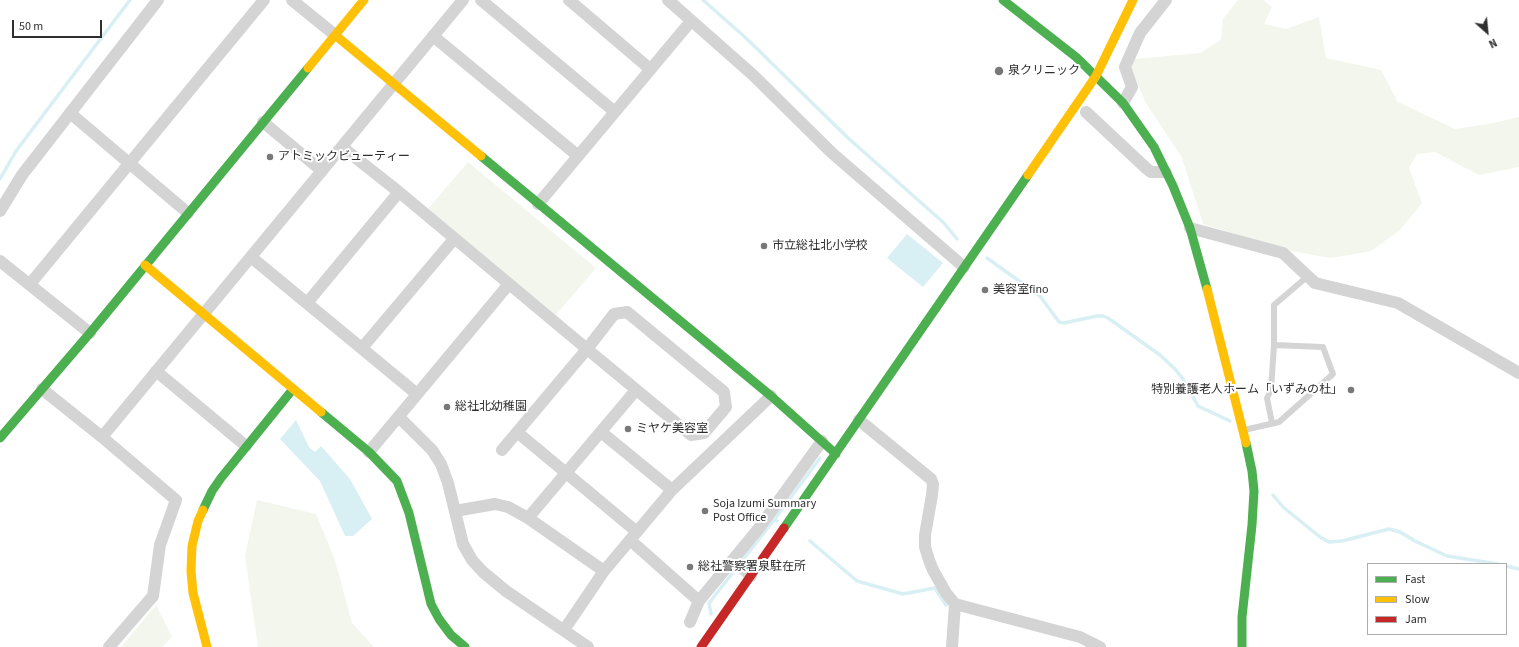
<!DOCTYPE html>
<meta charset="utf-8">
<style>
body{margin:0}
#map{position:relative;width:1519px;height:647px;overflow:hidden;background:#fff;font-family:"Source Sans 3",sans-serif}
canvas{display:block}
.legend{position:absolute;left:1367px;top:563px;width:140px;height:72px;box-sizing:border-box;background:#fff;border:1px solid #acacac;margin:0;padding:5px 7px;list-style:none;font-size:12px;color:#2f2f2f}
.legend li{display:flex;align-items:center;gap:8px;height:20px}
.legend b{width:20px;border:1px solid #acacac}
.north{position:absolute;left:1467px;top:12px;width:40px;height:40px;-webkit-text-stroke:3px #fff;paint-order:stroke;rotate:153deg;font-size:11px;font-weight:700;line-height:16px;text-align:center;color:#2f2f2f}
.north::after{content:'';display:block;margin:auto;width:14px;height:18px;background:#2f2f2f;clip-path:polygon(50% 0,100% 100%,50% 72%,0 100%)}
.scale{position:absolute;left:12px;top:20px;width:90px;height:18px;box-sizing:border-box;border:2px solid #2f2f2f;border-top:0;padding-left:5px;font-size:12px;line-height:14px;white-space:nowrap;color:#2f2f2f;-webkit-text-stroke:3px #fff;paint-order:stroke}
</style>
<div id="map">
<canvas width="1519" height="647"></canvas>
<ul class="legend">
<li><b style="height:5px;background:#4caf50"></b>Fast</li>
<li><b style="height:5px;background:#ffc107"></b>Slow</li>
<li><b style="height:5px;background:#c62828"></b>Jam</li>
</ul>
<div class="north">N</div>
<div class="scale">50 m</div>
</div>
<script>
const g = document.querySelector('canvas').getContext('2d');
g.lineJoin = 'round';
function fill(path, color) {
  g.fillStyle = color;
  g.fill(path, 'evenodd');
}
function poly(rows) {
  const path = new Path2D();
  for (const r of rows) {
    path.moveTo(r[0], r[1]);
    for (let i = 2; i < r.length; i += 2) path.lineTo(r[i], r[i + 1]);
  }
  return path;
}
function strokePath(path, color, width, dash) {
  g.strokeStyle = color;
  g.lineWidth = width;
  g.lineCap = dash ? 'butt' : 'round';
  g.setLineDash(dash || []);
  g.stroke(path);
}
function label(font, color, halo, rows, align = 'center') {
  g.font = font + ' "Source Sans 3","Noto Sans JP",sans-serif';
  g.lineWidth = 4;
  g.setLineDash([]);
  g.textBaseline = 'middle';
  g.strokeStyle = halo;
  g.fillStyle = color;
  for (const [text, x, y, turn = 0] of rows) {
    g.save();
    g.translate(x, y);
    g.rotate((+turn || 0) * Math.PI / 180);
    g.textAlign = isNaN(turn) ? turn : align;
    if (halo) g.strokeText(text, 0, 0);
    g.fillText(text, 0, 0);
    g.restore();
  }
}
fill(poly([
 [1238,0,1263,0,1272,7,1264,24,1286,29,1319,17,1326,58,1381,70,1398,102,1455,129,1494,123,1519,117,1519,167,1479,175,1435,152,1417,154,1409,168,1422,203,1399,231,1371,251,1349,255,1330,258,1286,250,1203,224,1182,158,1146,103,1131,69,1135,59,1200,53,1221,40,1223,19],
 [468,162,596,268,555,316,428,209],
 [257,500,316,514,335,560,352,623,374,647,258,647,245,556],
 [156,605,172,637,162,647,121,647]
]), '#f3f6ec');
fill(poly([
 [907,234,943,263,923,287,887,258],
 [296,420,309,447,315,452,321,446,350,479,372,519,353,536,345,536,320,481,280,439]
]), '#d8eff4');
strokePath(poly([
 [703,0,747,39,847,137,944,223,957,239],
 [0,179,16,151,130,0],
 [987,258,1040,296,1059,322,1064,323,1097,316,1103,316,1108,318,1160,355,1175,369,1183,379,1198,406,1230,421],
 [1273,495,1283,507,1320,537,1329,542,1342,541,1389,529,1400,532,1415,541,1447,556,1498,564],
 [777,521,774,520,820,458],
 [810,541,857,581,903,594,935,588,946,605],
 [1506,566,1519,569],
 [711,614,709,603,774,520]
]), '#d8eff4', 3.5);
strokePath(poly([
 [1274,345,1274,305,1308,276],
 [1244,430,1279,422,1333,374,1323,347,1274,345,1271,390,1267,398,1272,423]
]), '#d4d4d4', 6);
strokePath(poly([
 [292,0,335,35],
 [481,0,615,112],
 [569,0,650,69],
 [668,0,753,75,832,153,964,267],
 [433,36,577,155],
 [1123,103,1132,87,1125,67,1140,33,1166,0],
 [1086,112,1146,168,1151,172,1166,172],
 [70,113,188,213],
 [263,122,322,171],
 [342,147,399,192,587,349,691,435,704,433,726,407,724,392,627,312,614,314,587,349,502,450],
 [538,204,691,21],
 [0,211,22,175,158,0],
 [1190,228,1283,253,1315,283,1398,303,1519,373],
 [251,257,417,394],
 [0,261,90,333],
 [30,284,264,0],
 [307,303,399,192],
 [362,348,454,239],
 [156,371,246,446],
 [42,389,102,437,176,500,160,545,153,596,109,647],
 [399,417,432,450,441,464,448,483,463,544,472,560,483,572,506,591,588,647],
 [859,420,931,479,933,484,932,495,925,535,925,547,929,560,933,570,946,593,955,604,1080,637,1100,647],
 [517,432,637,532],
 [601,432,672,490],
 [102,437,463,0],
 [369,452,509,284],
 [455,511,495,504,508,507,528,518,604,571],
 [528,518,636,390],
 [630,540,699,601],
 [733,560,751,576],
 [690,622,699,601,759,528,822,441],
 [564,630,604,571,672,490,771,396],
 [952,647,955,604]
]), '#d4d4d4', 12);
strokePath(poly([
 [1003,0,1076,57,1123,103,1154,147,1173,186,1190,228,1207,289],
 [481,156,771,396,836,454],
 [321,412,369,452,397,481,409,513,431,604,439,619,451,635,465,647],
 [0,438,90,333,308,68],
 [203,510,212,491,221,478,293,389],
 [784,528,1028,175],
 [1242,647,1242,617,1252,525,1254,491,1252,471,1246,443]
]), '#4caf50', 9);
strokePath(poly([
 [335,35,481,156],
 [308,68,364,0],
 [1028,175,1096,76,1133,0],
 [145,265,321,412],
 [1207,289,1246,443],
 [203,510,198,521,192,546,191,571,193,593,207,647]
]), '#ffc107', 9);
strokePath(poly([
 [701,647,784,528]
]), '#c62828', 9);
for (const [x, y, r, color] of [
 [999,71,5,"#787878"],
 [270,157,4,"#787878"],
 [764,246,4,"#787878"],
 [985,290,4,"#787878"],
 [1351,390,4,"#787878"],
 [447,407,4,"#787878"],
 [628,429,4,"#787878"],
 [705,511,4,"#787878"],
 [690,567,4,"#787878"]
]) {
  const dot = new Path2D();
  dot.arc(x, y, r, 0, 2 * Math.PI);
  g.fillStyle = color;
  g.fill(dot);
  strokePath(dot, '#fff', 1.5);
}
label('12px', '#2f2f2f', '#fff', [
 ["泉クリニック",1008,71],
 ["アトミックビューティー",278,157],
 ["市立総社北小学校",772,246],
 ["美容室fino",993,290],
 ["特別養護老人ホーム「いずみの杜」",1343,390,"right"],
 ["総社北幼稚園",455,407],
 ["ミヤケ美容室",636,429],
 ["Soja Izumi Summary",713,504],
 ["Post Office",713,518],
 ["総社警察署泉駐在所",698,567]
], 'left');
</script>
